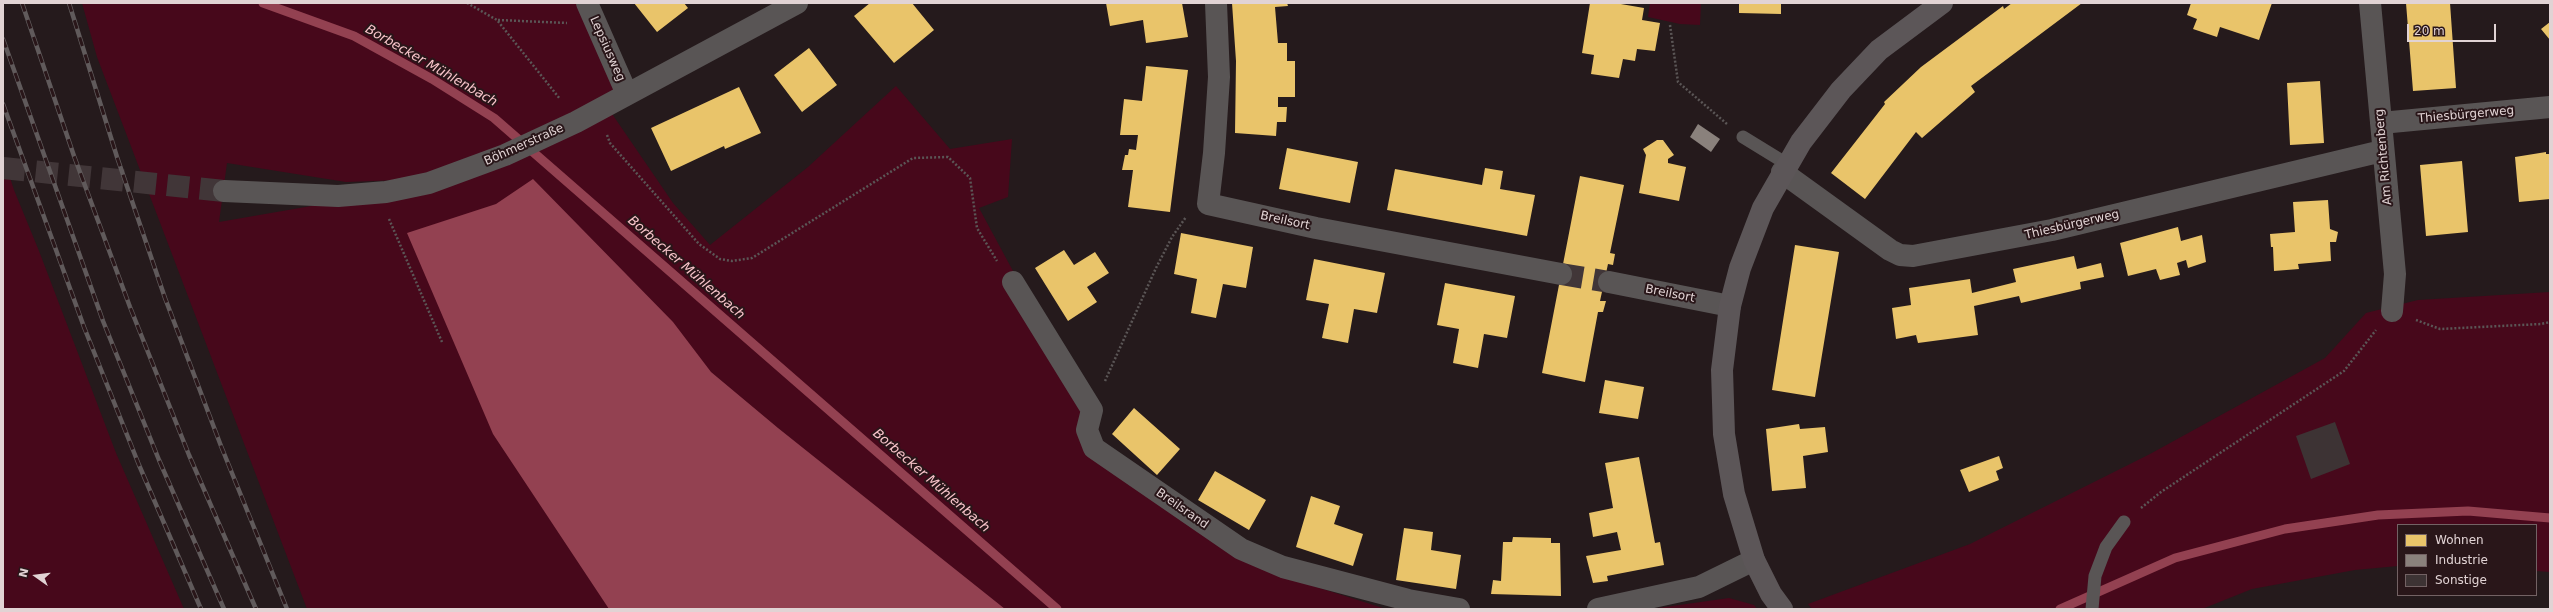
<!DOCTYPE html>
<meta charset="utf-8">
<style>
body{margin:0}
#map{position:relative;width:2553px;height:612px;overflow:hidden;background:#251a1c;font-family:"DejaVu Sans",sans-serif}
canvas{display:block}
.frame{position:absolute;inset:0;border:4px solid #e1d3d4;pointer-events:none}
.legend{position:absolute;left:2397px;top:524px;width:140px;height:72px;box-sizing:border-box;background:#291619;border:1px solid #736264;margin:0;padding:5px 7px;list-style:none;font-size:12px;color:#e1d3d4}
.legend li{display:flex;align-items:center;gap:8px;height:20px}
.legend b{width:20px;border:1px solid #736264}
.north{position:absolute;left:16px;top:556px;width:40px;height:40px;-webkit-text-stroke:3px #291619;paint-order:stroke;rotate:284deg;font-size:11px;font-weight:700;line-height:16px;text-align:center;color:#e1d3d4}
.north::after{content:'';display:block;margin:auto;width:14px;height:18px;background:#e1d3d4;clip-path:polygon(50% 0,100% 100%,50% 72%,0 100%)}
.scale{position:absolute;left:2407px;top:24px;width:89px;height:18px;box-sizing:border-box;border:2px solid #e1d3d4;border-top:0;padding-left:5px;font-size:12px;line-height:14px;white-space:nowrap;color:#e1d3d4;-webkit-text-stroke:3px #291619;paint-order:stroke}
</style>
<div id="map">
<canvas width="2553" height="612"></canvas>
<div class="frame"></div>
<ul class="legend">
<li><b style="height:11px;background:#e9c46a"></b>Wohnen</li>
<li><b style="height:11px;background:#8a817c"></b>Industrie</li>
<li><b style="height:11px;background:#3d3334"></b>Sonstige</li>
</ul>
<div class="north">N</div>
<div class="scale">20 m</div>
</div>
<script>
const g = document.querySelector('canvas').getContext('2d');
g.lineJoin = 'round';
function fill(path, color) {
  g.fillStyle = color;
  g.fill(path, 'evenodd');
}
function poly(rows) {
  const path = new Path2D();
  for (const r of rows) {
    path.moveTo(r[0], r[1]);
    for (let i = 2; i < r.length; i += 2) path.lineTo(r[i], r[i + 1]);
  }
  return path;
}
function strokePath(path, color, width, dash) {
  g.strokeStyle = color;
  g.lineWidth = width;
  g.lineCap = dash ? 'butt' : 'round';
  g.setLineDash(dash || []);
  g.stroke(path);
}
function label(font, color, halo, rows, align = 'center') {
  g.font = font + ' "DejaVu Sans",sans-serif';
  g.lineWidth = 4;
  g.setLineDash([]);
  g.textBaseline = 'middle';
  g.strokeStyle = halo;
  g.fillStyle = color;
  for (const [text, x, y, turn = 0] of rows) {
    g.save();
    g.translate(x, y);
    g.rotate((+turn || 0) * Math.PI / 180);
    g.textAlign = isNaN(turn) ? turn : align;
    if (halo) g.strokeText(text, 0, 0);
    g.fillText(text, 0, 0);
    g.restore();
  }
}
fill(poly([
 [82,3,584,3,624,94,427,179,346,182,227,163,219,222,317,205,391,201,608,108,673,203,710,245,808,167,896,86,950,149,1012,139,1008,197,979,208,1088,410,1082,431,1307,584,1386,609,307,609,97,57],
 [1650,3,1701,3,1700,25,1680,24,1648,17],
 [3,156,14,190,39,251,116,453,184,609,3,609],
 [2550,292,2550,572,2536,571,2536,525,2398,525,2398,566,2355,570,2252,589,2202,609,1812,609,1808,604,1970,544,2150,454,2325,358,2366,313,2418,300],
 [1729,598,1754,605,1757,609,1651,609]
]), '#47081b');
fill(poly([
 [533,179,673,322,711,372,778,428,1005,609,609,609,493,434,407,233,496,204]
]), '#934151');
fill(poly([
 [634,3,684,3,688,8,657,32],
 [870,3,912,3,934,30,894,63,854,16],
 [1106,3,1182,3,1188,37,1146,43,1143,20,1110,26],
 [1232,3,1287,3,1288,6,1275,7,1278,43,1287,43,1287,61,1295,61,1295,97,1278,97,1278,107,1287,107,1286,122,1277,122,1276,136,1235,133,1236,61],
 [1590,3,1615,3,1644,8,1642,20,1660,23,1655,51,1637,49,1635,61,1623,59,1619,78,1591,74,1594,55,1582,53],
 [1739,3,1781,3,1781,14,1739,13],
 [2012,3,2082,3,1971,86,1975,92,1922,138,1916,132,1865,199,1831,173,1885,104,1884,102,1921,67,2003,6,2004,9],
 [2191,3,2272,3,2259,40,2220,27,2217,37,2193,29,2197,19,2187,15],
 [2406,3,2450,3,2456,88,2413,91],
 [2550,22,2550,40,2541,29],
 [809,48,837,85,802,112,774,75],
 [1146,66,1188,70,1170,212,1128,207,1133,170,1122,170,1125,155,1128,155,1129,149,1136,150,1138,135,1120,135,1124,99,1142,101],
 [2320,81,2324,143,2290,145,2287,83],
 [739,87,761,133,725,149,724,146,671,171,651,128],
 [1657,140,1663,140,1674,155,1668,159,1668,163,1686,167,1679,201,1639,193,1646,155,1643,149],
 [1287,148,1358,162,1350,203,1279,189],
 [2546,152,2546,154,2550,154,2550,199,2519,202,2515,157],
 [2462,161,2468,232,2426,236,2420,165],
 [1485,168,1503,171,1500,189,1535,195,1527,236,1387,210,1395,169,1482,185],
 [1580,176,1624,185,1610,253,1615,254,1613,265,1608,264,1600,301,1606,301,1603,312,1598,312,1585,382,1542,373],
 [2328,200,2330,229,2338,232,2336,242,2330,242,2331,261,2298,264,2299,269,2274,271,2273,247,2271,247,2270,234,2295,232,2293,202],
 [2178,227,2181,241,2202,235,2206,262,2188,268,2186,260,2177,263,2180,275,2160,280,2156,269,2128,276,2120,243],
 [1181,233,1253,247,1246,288,1223,284,1216,318,1191,313,1197,279,1174,274],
 [1795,245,1839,252,1815,397,1772,390],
 [1064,250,1074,265,1095,252,1109,273,1087,287,1097,302,1068,321,1035,268],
 [2074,256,2077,269,2101,263,2104,277,2080,282,2081,289,2021,303,2019,296,1974,306,1978,335,1918,343,1916,335,1896,339,1892,308,1911,305,1909,288,1970,279,1972,293,2016,282,2013,269],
 [1314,259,1385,273,1377,313,1354,309,1348,343,1322,338,1329,304,1306,300],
 [1445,283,1515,296,1507,338,1484,334,1478,368,1453,363,1459,329,1437,325],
 [1605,380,1644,387,1638,419,1599,413],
 [1134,408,1180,449,1157,475,1112,434],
 [1799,424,1800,429,1825,427,1828,452,1803,456,1806,488,1772,491,1766,429],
 [1999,456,2003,468,1996,471,1999,480,1969,492,1960,470],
 [1639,457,1655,543,1660,542,1664,565,1607,576,1608,581,1593,583,1586,556,1621,550,1617,532,1593,537,1589,513,1613,508,1605,463],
 [1215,471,1266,500,1249,530,1198,500],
 [1311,496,1340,506,1334,524,1363,534,1353,566,1296,547],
 [1404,528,1433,532,1431,550,1461,555,1456,589,1396,580],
 [1513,537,1551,538,1551,543,1560,543,1561,596,1491,594,1493,580,1501,581,1503,542,1512,542]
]), '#e9c46a');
fill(poly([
 [1698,124,1720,139,1711,152,1690,137]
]), '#8a817c');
strokePath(poly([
 [263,3,354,36,432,79,494,118,1057,609],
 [2060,609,2175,558,2285,529,2378,515,2468,511,2550,518]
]), '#934151', 9);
fill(poly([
 [2335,422,2350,464,2311,479,2296,436]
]), '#3d3334');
strokePath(poly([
 [3,168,224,191],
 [1561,274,1609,282]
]), '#413638', 22, [22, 11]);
strokePath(poly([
 [467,3,497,20,560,99],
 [498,20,567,23],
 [1670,25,1678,82,1727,124],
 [607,135,610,143,699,244,720,259,732,261,752,258,913,158,948,157,970,178,977,228,997,261],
 [389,219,442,342],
 [2416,320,2440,329,2541,324,2550,322],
 [1105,381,1156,268,1172,237,1186,217],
 [2141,508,2161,492,2344,371,2376,330]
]), '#5b5656', 2.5, [2, 2]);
strokePath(poly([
 [1743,137,1787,164],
 [2092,609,2095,576,2106,547,2124,522]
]), '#595555', 13);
strokePath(poly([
 [587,3,627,94],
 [1216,3,1219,77,1214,153,1208,204,1316,228,1561,274],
 [2370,3,2395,274,2392,311],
 [2381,123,2550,107],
 [1782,172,1890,250,1900,255,1913,256,2052,230,2382,151],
 [224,191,338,196,386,192,429,183,505,155,576,122,797,3],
 [1013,282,1092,410,1087,430,1094,448,1241,549,1283,567,1408,600,1459,609],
 [1609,282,1730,306],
 [1598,609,1699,587,1754,560]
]), '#595555', 22);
strokePath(poly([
 [1782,609,1771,594,1754,560,1734,494,1724,434,1722,370,1730,306,1740,268,1763,208,1801,142,1841,90,1879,50,1942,3]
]), '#5c5658', 22);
const rail = poly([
 [22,3,74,156,130,307,189,455,256,609],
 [69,3,117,157,165,298,221,446,287,609],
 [3,39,103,321,159,460,224,609],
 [3,104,84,327,139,465,201,609]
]);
strokePath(rail, '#605a5b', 4.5);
strokePath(rail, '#291619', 3, [9]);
label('12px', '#e1d3d4', '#291619', [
 ["Lepsiusweg",607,49,66],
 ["Thiesbürgerweg",2466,115,-5],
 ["Böhmerstraße",524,145,-24],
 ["Am Richtenberg",2384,157,-95],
 ["Breilsort",1285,221,12],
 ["Thiesbürgerweg",2072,225,-13],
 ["Breilsort",1670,294,11],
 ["Breilsrand",1182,509,35]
]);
label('italic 13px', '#fac6cc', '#291619', [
 ["Borbecker Mühlenbach",431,66,30],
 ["Borbecker Mühlenbach",686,268,41],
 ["Borbecker Mühlenbach",931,481,41]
]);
</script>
